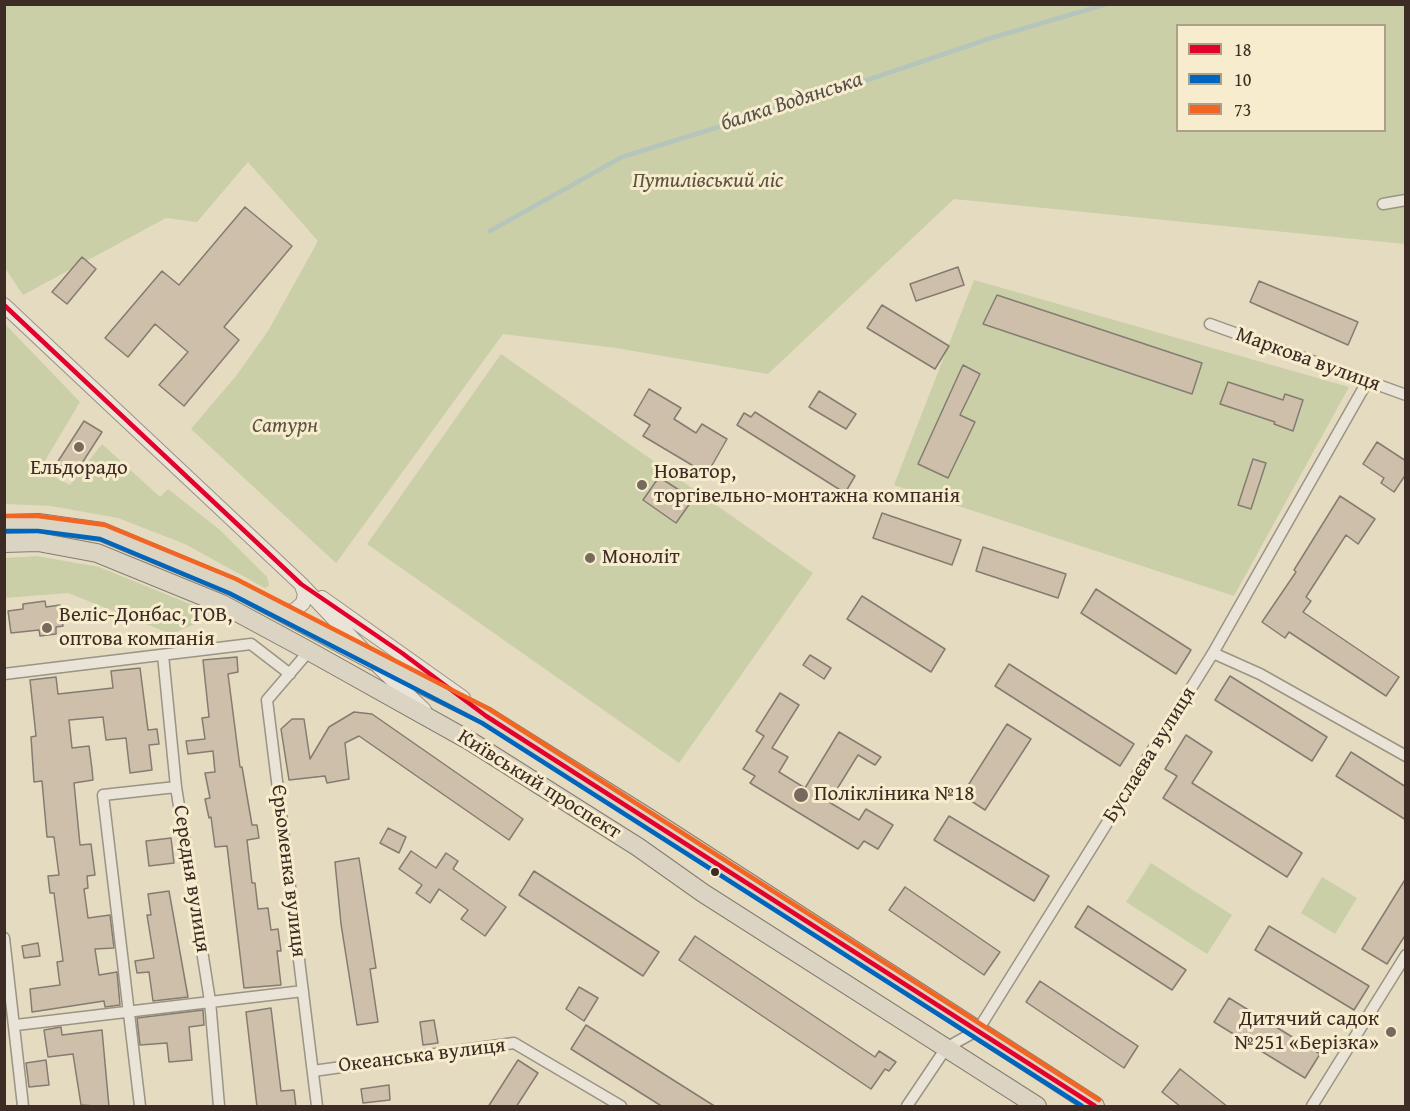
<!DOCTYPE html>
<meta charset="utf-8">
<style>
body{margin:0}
#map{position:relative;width:1410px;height:1111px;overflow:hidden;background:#e4dbc1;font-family:"Gentium Book Plus",serif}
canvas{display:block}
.frame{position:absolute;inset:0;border:6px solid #3d2c25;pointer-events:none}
.legend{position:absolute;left:1176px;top:24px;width:210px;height:108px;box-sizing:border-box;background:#f7edce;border:2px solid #ada08a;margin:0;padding:8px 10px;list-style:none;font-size:18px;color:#3d2c25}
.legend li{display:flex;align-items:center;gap:12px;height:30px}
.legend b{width:30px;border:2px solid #ada08a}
</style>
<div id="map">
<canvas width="1410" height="1111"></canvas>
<div class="frame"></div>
<ul class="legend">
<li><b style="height:8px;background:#e4002b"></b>18</li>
<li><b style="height:8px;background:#0065bd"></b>10</li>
<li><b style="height:8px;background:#f26522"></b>73</li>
</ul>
</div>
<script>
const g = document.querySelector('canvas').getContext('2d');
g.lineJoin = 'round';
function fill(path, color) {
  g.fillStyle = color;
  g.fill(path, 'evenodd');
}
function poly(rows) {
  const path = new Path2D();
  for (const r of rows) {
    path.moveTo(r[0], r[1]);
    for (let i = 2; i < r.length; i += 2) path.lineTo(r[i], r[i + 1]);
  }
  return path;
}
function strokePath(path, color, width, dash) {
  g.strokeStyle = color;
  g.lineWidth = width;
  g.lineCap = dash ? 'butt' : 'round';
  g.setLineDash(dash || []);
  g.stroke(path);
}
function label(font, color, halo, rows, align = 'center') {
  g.font = font + ' "Gentium Book Plus",serif';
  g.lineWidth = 6;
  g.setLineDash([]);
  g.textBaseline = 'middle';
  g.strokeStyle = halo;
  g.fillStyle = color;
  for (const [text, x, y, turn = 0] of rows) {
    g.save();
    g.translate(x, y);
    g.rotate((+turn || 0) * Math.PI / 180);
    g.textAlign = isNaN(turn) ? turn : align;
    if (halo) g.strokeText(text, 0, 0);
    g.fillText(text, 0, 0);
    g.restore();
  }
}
fill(poly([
 [4,5,1405,5,1405,244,954,199,768,374,616,348,503,334,336,563,191,429,236,376,268,331,318,241,248,162,197,222,166,218,23,295,5,268],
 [1178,26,1384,26,1384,130,1178,130],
 [974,280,1349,387,1234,596,894,485],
 [5,324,80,402,40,469,70,485,102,444,160,497,168,489,220,530,267,577,269,585,265,588,185,544,118,518,51,506,5,504],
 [501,354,813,573,679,763,367,544],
 [37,556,99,567,217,615,171,634,68,593,5,598,5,558],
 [1151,863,1232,915,1207,954,1126,902],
 [1322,877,1357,898,1335,934,1301,913]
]), '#cacfa7');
strokePath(poly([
 [490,231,622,157,841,89,991,38,1107,4]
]), '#b5c5bb', 4.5);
const building = poly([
 [245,207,292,246,224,327,239,340,184,406,159,385,188,352,155,324,128,357,105,338,162,271,179,285,245,207],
 [82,257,96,269,67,304,52,292,82,257],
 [958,267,964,285,916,301,910,284,958,267],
 [1259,281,1358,322,1348,345,1250,302,1259,281],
 [997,295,1202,363,1192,394,983,324,997,295],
 [882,305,949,346,935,369,867,328,882,305],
 [963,365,980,374,960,415,975,422,948,478,918,464,963,365],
 [1228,382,1283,400,1285,394,1303,400,1293,431,1274,424,1275,422,1220,404,1228,382],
 [649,389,681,408,674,419,696,433,702,424,727,439,707,474,643,436,650,425,634,415,649,389],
 [819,391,856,414,846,429,809,407,819,391],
 [755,412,855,476,845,493,737,425,744,413,751,417,755,412],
 [84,421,102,432,75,474,57,463,84,421],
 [1377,442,1406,461,1406,474,1394,492,1381,483,1384,478,1363,464,1377,442],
 [1253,459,1266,463,1251,509,1238,505,1253,459],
 [659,477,693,499,676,523,643,500,659,477],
 [1340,496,1375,519,1358,544,1346,535,1306,597,1311,601,1303,612,1399,677,1386,696,1289,632,1285,638,1262,622,1296,572,1294,570,1340,496],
 [882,513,961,540,952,565,873,538,882,513],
 [983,547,1066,574,1058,598,976,571,983,547],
 [1096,589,1191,650,1176,674,1081,613,1096,589],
 [862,596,945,649,931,672,847,619,862,596],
 [45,601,46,607,60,605,63,626,56,627,56,634,40,636,39,630,11,633,8,611,23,609,23,604,45,601],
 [810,655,831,668,824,679,803,665,810,655],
 [237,657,238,672,228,674,240,767,242,767,252,825,257,825,259,838,247,840,252,883,255,883,258,909,268,908,271,930,278,929,281,951,277,951,281,985,244,988,227,846,215,847,211,817,209,818,205,799,210,798,205,773,215,772,213,751,188,754,186,741,205,739,202,718,209,717,203,660,237,657],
 [1009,664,1134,744,1120,766,995,686,1009,664],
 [140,668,148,730,157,729,159,744,149,745,152,770,130,773,126,738,106,740,103,717,69,720,72,748,89,746,92,769,93,780,74,783,80,845,91,844,95,875,87,876,88,888,84,889,88,918,110,915,114,948,95,949,99,975,117,972,120,1005,105,1007,104,1001,32,1012,30,989,60,985,57,962,63,961,54,893,50,893,48,876,59,875,54,837,47,837,42,781,34,782,31,737,36,736,30,680,56,677,58,694,113,688,111,671,140,668],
 [1230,676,1327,737,1312,761,1215,700,1230,676],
 [780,693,799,705,772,748,788,757,779,772,805,788,839,732,881,757,875,765,858,755,829,802,859,820,866,809,893,825,878,849,864,841,858,849,750,783,755,776,743,769,764,736,756,731,780,693],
 [354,712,372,714,523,819,509,840,359,736,345,743,349,779,327,783,325,776,289,780,281,729,292,719,304,719,310,759,329,727,354,712],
 [1007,724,1031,739,985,810,962,795,1007,724],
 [1186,735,1212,752,1192,783,1302,853,1287,877,1163,798,1177,776,1165,769,1186,735],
 [1351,752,1406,787,1406,820,1336,776,1351,752],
 [949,816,1049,876,1034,901,934,840,949,816],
 [388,828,406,837,399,853,380,843,388,828],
 [171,838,174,863,149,866,146,841,171,838],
 [411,851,436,868,446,853,458,861,453,869,506,907,485,936,461,919,468,910,439,889,430,903,416,893,422,885,399,869,411,851],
 [359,858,376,968,370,969,378,1022,357,1025,341,924,335,862,359,858],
 [534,871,659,952,643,976,519,895,534,871],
 [1406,878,1406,934,1387,964,1362,949,1406,878],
 [905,887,1000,952,984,975,889,910,905,887],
 [169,891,188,997,153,1001,149,972,137,973,135,961,154,958,147,915,151,915,148,894,169,891],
 [1088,906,1186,970,1172,990,1075,927,1088,906],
 [1269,926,1369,986,1354,1010,1255,950,1269,926],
 [695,936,875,1057,879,1051,896,1062,889,1071,885,1069,871,1089,679,960,695,936],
 [38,943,40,956,24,958,22,946,38,943],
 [1040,981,1138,1046,1124,1068,1026,1002,1040,981],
 [579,987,598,998,584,1021,566,1009,579,987],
 [1229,998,1320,1054,1305,1078,1214,1022,1229,998],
 [271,1008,281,1091,294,1090,296,1107,257,1107,246,1012,271,1008],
 [203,1010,204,1025,189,1027,192,1060,169,1062,167,1043,140,1045,137,1018,203,1010],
 [434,1020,438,1043,423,1045,420,1022,434,1020],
 [586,1025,602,1035,716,1107,663,1107,571,1049,586,1025],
 [61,1027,62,1035,102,1030,109,1107,81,1105,73,1054,48,1057,44,1030,61,1027],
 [46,1060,49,1085,29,1087,26,1063,46,1060],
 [518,1060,538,1073,516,1107,488,1107,518,1060],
 [1180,1069,1194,1080,1228,1107,1181,1107,1162,1092,1180,1069],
 [389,1085,390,1100,363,1103,361,1089,389,1085]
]);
fill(building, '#cebfaa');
strokePath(building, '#847c70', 1.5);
const minor = poly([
 [1383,204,1406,200],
 [1210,324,1406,395],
 [309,651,267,700,317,1106],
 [1213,653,1260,674,1406,756],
 [163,655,176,787],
 [4,674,251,644,290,674],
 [4,938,23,1106],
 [16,1025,303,991],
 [313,1071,514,1043,621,1106],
 [140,1106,103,795,176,787,210,1001,219,1106],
 [907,1106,946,1048,978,1030,1213,653,1367,382],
 [1312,1106,1406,955]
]);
const tertiary = poly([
 [4,305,301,584,366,653],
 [322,598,463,698],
 [282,613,294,611,303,603,305,594,302,586],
 [379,667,424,710]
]);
const primary = poly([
 [4,524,38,523,102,532,232,586,372,660,486,716,655,822,1095,1106],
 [4,543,38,542,97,553,222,604,309,651,470,741,638,847,703,893,1037,1106]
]);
strokePath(minor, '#9b9484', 13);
strokePath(tertiary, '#9b9484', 16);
strokePath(primary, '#847c70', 20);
strokePath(minor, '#e9e4d7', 10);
strokePath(tertiary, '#e9e4d7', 14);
strokePath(primary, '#dcd4c2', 18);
strokePath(poly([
 [4,305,301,584,402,653,486,716,1095,1106]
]), '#e4002b', 4.5);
strokePath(poly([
 [4,531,38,531,100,539,229,593,482,723,1082,1106]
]), '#0065bd', 4.5);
strokePath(poly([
 [4,516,38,516,105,525,236,579,489,709,1099,1100]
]), '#f26522', 4.5);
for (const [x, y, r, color] of [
 [79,447,6,"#77695c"],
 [642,485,6,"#77695c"],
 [590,558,6,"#77695c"],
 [47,628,6,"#77695c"],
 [801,795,8,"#77695c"],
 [715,872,5,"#3d2c25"],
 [1391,1032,6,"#77695c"]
]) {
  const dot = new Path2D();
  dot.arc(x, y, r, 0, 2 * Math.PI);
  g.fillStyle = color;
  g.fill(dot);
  strokePath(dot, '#f7edce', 2);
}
label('italic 21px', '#5b5240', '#f7edce', [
 ["Путилівський ліс",708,182],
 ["Сатурн",285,427]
]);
label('21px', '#3d2c25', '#f7edce', [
 ["Маркова вулиця",1308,360,20],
 ["Буслаєва вулиця",1150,755,-58],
 ["Київський проспект",539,785,32],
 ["Єрьоменка вулиця",288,871,83],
 ["Середня вулиця",191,879,81],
 ["Океанська вулиця",422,1056,-7]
]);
label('21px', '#3d2c25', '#f7edce', [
 ["Ельдорадо",79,469,"center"],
 ["Новатор,",654,473],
 ["торгівельно-монтажна компанія",654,497],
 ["Моноліт",602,558],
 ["Веліс-Донбас, ТОВ,",59,616],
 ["оптова компанія",59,640],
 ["Полікліника №18",814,795],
 ["Дитячий садок",1379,1020,"right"],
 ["№251 «Берізка»",1379,1044,"right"]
], 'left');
label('italic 22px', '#56504a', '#f7edce', [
 ["балка Водянська",792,102,-18]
]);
</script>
